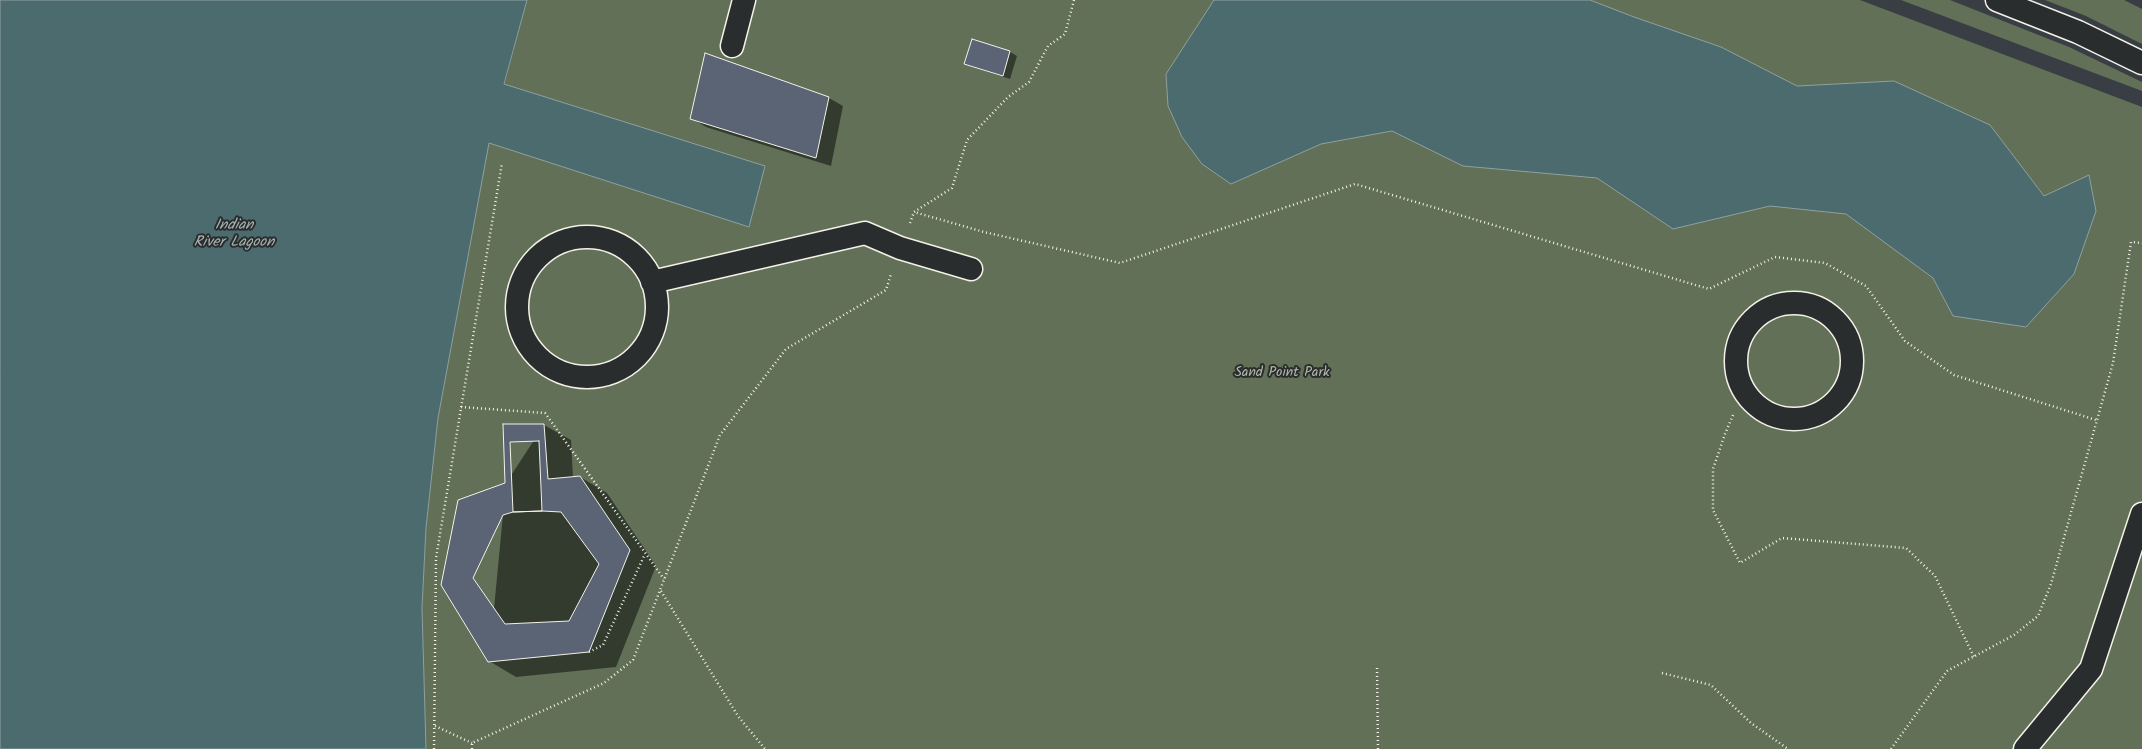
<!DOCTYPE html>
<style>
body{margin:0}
canvas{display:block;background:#383e43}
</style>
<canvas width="2142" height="749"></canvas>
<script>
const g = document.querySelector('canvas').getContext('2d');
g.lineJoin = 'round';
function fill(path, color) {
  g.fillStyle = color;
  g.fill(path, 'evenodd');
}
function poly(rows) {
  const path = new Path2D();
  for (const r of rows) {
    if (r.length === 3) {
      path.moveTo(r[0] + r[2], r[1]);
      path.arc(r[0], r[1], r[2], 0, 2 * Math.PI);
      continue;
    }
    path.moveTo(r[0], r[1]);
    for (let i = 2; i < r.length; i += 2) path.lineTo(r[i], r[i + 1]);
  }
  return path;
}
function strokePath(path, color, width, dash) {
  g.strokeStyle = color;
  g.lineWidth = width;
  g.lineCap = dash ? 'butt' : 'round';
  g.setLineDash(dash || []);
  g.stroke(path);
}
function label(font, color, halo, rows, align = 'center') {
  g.font = font + ' Kalam,sans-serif';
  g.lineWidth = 4;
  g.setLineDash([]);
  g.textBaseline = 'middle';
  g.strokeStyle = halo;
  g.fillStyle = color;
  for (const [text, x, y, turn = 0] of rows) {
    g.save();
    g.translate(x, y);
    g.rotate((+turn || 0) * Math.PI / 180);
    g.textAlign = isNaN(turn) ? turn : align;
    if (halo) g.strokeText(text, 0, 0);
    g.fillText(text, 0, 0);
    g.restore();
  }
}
fill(poly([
 [527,0,1860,0,2142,107,2142,749,426,749,422,608,426,528,438,418,489,142],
 [1901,0,1950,0,2069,47,2142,82,2142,91],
 [2045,0,2124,0,2142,9,2142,44,2086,16]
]), '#617057');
const water = poly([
 [0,0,527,0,504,84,765,166,749,227,489,143,438,418,426,528,422,608,426,749,0,749,0,0],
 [1214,0,1590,0,1634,17,1721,47,1797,86,1894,81,1990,125,2044,196,2089,175,2096,211,2074,274,2026,327,1953,316,1933,278,1846,214,1770,206,1673,229,1597,178,1463,166,1392,131,1321,144,1231,184,1202,164,1182,137,1168,106,1166,74,1214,0]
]);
fill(water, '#4c6b6e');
strokePath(water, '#8fa19f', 1);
fill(poly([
 [1010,52,1017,56,1010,79,973,67,966,63],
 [829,98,843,106,831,166,706,127,691,118],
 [544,425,571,440,573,478,580,477,607,493,656,566,616,667,516,677,489,661,506,483]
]), '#0007');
const building = poly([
 [972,39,1010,51,1003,76,964,64,972,39],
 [705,53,829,97,816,158,690,119,705,53],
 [503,424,544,424,548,479,580,476,630,550,589,652,488,662,441,585,458,500,505,483,503,424],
 [539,441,542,511,513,512,510,442,539,441],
 [542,511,561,512,599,564,569,621,505,624,473,578,503,515,513,512,542,511]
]);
fill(building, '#5a6475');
strokePath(building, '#f4f1e8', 1);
const minor = poly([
 [732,46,744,0],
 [587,307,70],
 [652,282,865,233,900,248,971,269],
 [1794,361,58],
 [2025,749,2091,669,2142,514]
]);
const major = poly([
 [1997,0,2078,32,2142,63]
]);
strokePath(minor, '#f4f1e8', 25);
strokePath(major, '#f4f1e8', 25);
strokePath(poly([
 [1074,0,1065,34,1048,46,1029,82,1008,97,967,140,952,188,914,212,984,232,1120,263,1355,184,1709,289,1775,257,1825,263,1866,286,1905,341,1954,375,2096,420],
 [910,223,914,212],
 [461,407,545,413,664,579],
 [1733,415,1725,434,1713,469,1713,510,1740,563,1782,538,1906,548,1935,576,1974,657],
 [661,591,738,716,765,749],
 [589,652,603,645,645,554],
 [1377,668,1378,749],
 [1662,673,1711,685,1751,723,1788,749],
 [435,726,472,743],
 [434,749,436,558,502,163],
 [472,749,472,743,604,683,633,660,720,435,786,349,886,290,891,274],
 [1891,749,1947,671,2014,635,2038,616,2051,584,2113,363,2131,242,2142,243]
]), '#f4f1e8', 2.5, [1, 3]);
strokePath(minor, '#2a2d2e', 22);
strokePath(major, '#2a2d2e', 22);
label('14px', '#b2b7a7', '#2a2d2e', [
 ["Sand Point Park",1282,374]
]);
label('italic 15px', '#a8b5b1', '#2a2d2e', [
 ["Indian",234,226],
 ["River Lagoon",234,243]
]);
</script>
